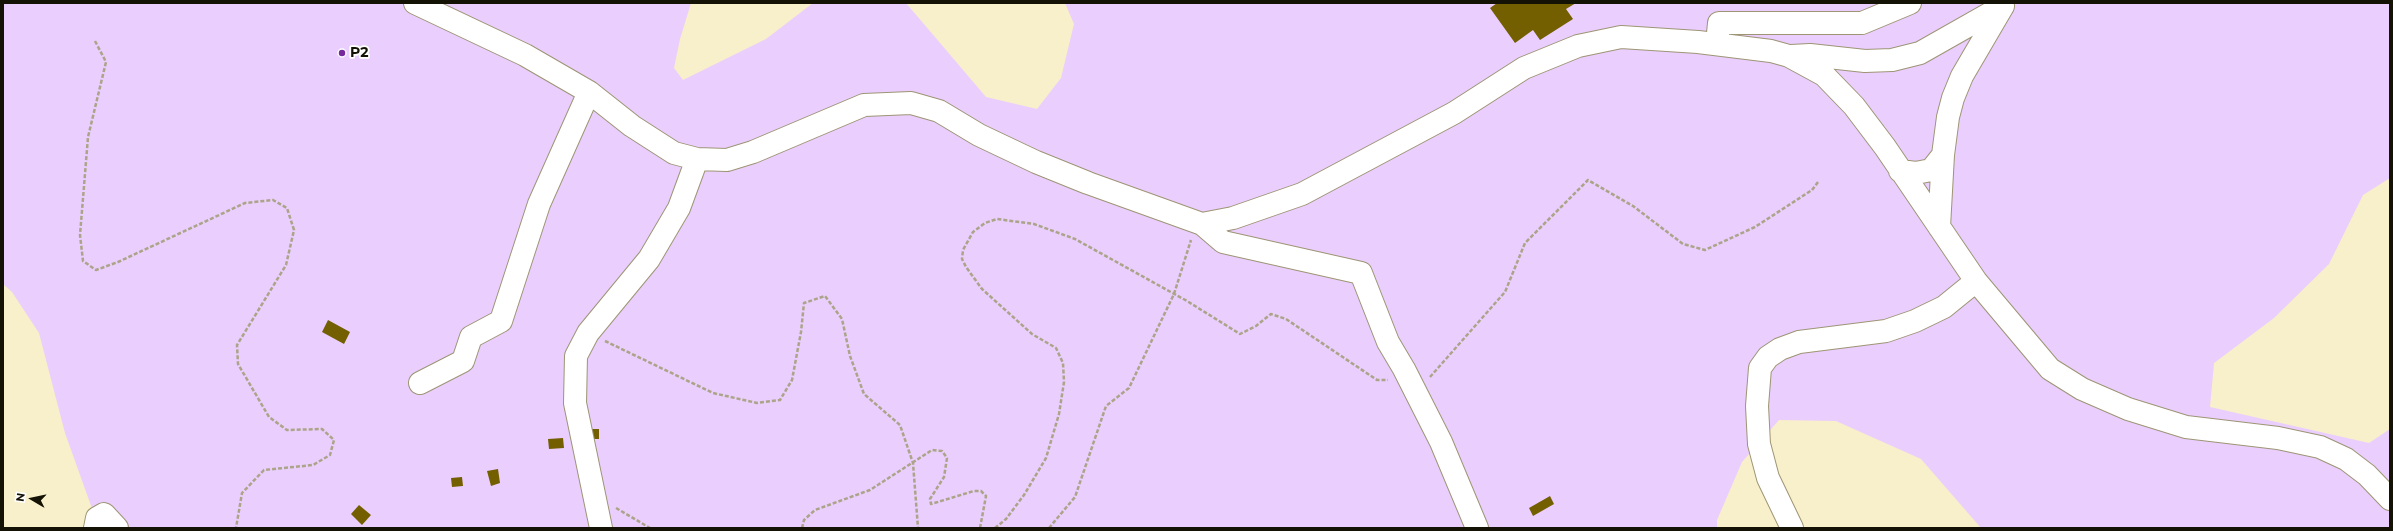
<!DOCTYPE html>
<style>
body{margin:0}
#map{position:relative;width:2393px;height:531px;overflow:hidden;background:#f8efcb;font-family:Montserrat,sans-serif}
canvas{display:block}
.frame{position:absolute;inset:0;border:4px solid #141105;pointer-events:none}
.north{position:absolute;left:12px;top:479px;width:40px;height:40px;-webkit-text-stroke:3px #fff;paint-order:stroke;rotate:279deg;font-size:11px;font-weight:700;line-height:16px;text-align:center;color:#141105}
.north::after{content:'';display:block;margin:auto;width:14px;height:18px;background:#141105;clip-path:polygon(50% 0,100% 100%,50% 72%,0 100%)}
</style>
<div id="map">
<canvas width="2393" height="531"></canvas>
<div class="frame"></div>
<div class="north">N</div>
</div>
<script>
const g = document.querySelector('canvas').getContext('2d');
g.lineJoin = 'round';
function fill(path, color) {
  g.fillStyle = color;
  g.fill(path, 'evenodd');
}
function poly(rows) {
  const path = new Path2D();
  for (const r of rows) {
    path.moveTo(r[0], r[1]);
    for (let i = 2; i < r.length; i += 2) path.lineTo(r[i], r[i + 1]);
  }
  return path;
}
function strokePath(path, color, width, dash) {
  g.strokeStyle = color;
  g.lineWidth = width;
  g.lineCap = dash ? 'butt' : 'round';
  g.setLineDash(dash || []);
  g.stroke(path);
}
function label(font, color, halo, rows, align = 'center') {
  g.font = font + ' Montserrat,sans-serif';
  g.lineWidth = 3.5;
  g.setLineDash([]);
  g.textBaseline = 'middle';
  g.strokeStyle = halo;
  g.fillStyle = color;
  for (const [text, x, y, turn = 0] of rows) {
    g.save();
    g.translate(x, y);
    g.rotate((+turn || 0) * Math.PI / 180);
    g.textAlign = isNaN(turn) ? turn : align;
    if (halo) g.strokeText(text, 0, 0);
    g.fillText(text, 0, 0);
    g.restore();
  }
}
fill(poly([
 [3,3,691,3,680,39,674,68,683,80,766,39,813,3,906,3,986,97,1037,109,1061,78,1074,24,1065,3,2390,3,2390,178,2363,195,2329,264,2274,318,2214,363,2210,407,2369,443,2390,429,2390,528,1981,528,1921,459,1836,421,1779,420,1742,462,1717,520,1717,528,99,528,65,433,39,333,12,292,3,284]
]), '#eacefe');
fill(poly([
 [1497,3,1576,3,1566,9,1573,19,1540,40,1533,30,1515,43,1490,8],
 [328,320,350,332,344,344,322,332],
 [586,429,599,429,599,439,586,439],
 [563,438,564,448,549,449,548,439],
 [498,469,500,483,491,486,487,471],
 [462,477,463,486,452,487,451,478],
 [1550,496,1554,504,1533,516,1529,508],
 [359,505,371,515,362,525,351,514]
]), '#735f00');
const minor = poly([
 [415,3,525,55,589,92,632,126,674,153,697,159,727,160,753,152,864,105,911,103,939,111,979,135,1036,162,1088,183,1202,224,1233,218,1302,194,1454,113,1524,68,1578,46,1621,37,1698,42,1771,51,1789,56,1824,75,1854,106,1885,147,1976,281,2050,369,2082,389,2128,409,2186,427,2278,438,2320,447,2346,459,2367,475,2390,499],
 [1717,44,1719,23,1862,23,1910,3],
 [1791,56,1810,55,1865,61,1892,60,1920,53,2003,6],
 [1900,171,1916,173,1931,170,1943,155],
 [1202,224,1223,242,1361,273,1388,342,1404,369,1441,442,1477,528],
 [1939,227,1943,155,1948,117,1953,98,1962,76,2003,6],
 [420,383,463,361,471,337,501,321,539,204,589,92],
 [95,528,97,518,104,514,117,528],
 [601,528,575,403,576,356,588,333,649,259,679,208,697,159],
 [1792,528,1768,478,1759,444,1757,406,1760,368,1768,357,1780,349,1799,342,1886,331,1915,321,1944,307,1976,281]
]);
strokePath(minor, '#9e9575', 24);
strokePath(poly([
 [95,41,106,62,88,137,80,235,83,261,96,270,118,262,245,203,273,200,287,208,294,230,286,265,237,345,238,364,269,417,287,430,322,429,334,440,330,455,313,465,264,470,242,493,236,528],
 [605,341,713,393,757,403,780,400,792,380,801,332,804,303,825,296,842,319,850,356,864,394,900,425,913,463,918,528],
 [1430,377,1505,292,1525,243,1588,180,1633,206,1683,244,1705,250,1755,227,1812,190,1818,182],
 [616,508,650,528],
 [802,528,804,520,815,510,870,490,932,450,942,451,947,458,944,477,930,499,931,504,974,491,981,491,986,496,980,528],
 [995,528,1006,519,1024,495,1046,458,1059,414,1064,382,1063,363,1056,348,1032,334,982,289,966,267,962,259,963,250,973,232,985,223,997,219,1034,224,1075,239,1187,301,1240,334,1256,326,1271,314,1286,319,1377,380,1388,380],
 [1049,528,1075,497,1106,406,1129,388,1174,294,1191,240]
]), '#aba488', 2.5, [4, 2]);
strokePath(minor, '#fff', 22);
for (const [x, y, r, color] of [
 [342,53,4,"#742a9d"]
]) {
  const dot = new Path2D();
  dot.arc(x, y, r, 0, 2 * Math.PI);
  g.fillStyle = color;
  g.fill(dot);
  strokePath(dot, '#fff', 1.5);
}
label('bold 14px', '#141105', '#fff', [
 ["P2",350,53]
], 'left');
</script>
